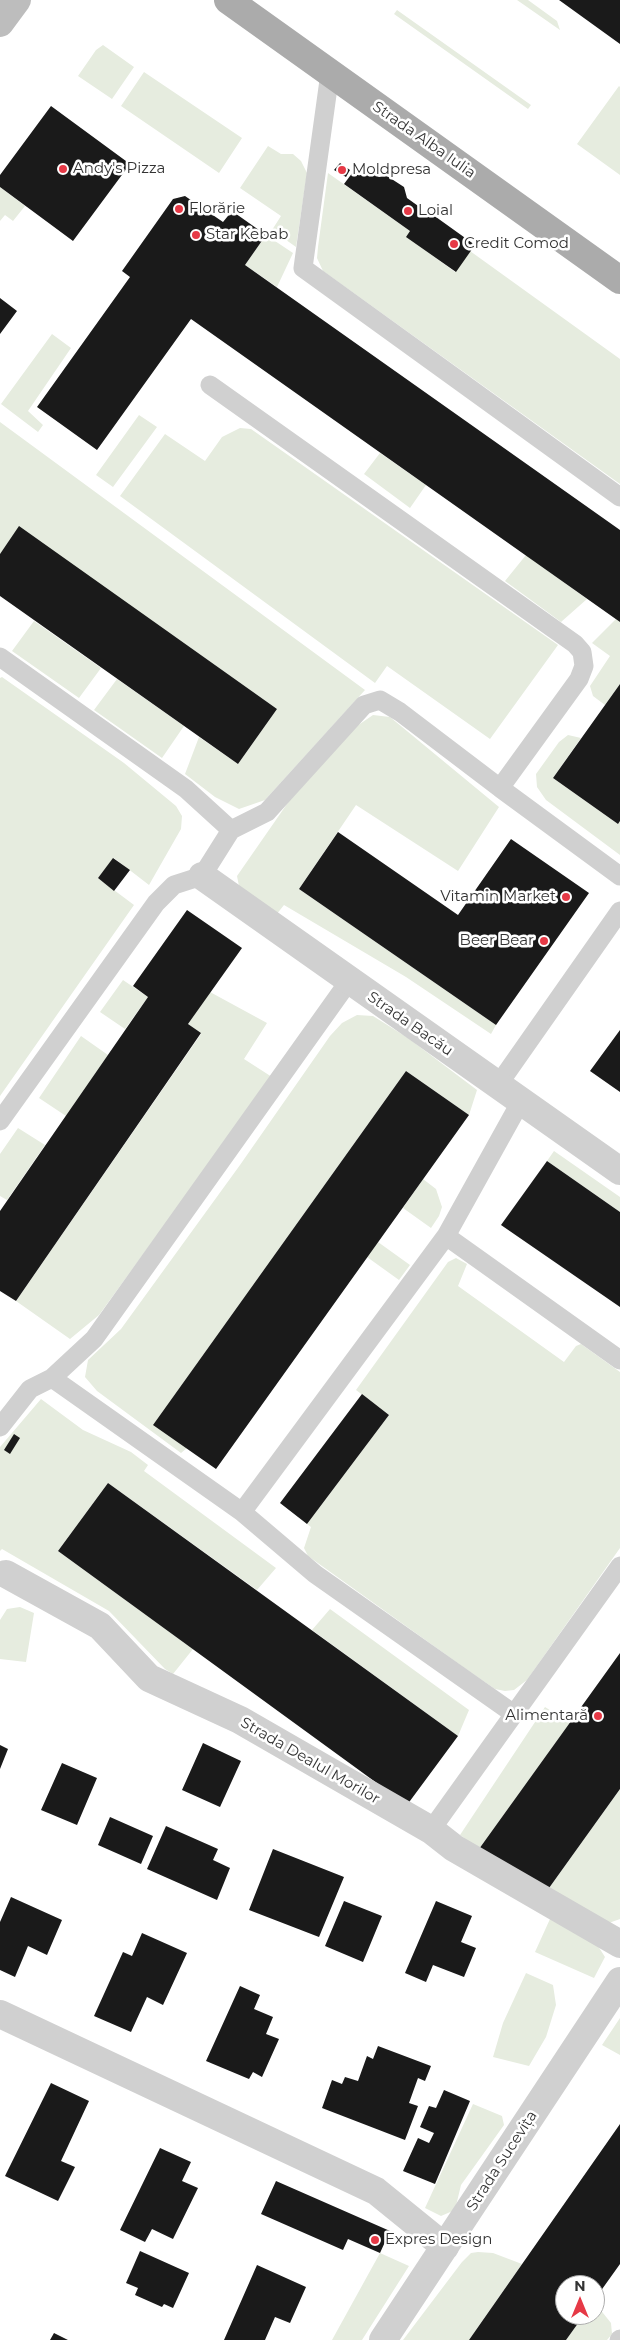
<!DOCTYPE html>
<meta charset="utf-8">
<style>
body{margin:0}
#map{position:relative;width:620px;height:2340px;overflow:hidden;background:#fff;font-family:Montserrat,sans-serif}
canvas{display:block}
.north{position:absolute;left:555px;top:2275px;width:50px;height:50px;box-sizing:border-box;background:#fff;border:1px solid #adadad;border-radius:50%;rotate:0deg;font-size:14px;font-weight:700;line-height:20px;text-align:center;color:#333}
.north::after{content:'';display:block;margin:auto;width:18px;height:22px;background:#e63946;clip-path:polygon(50% 0,100% 100%,50% 72%,0 100%)}
</style>
<div id="map">
<canvas width="620" height="2340"></canvas>
<div class="north">N</div>
</div>
<script>
const g = document.querySelector('canvas').getContext('2d');
g.lineJoin = 'round';
function fill(path, color) {
  g.fillStyle = color;
  g.fill(path, 'evenodd');
}
function poly(rows) {
  const path = new Path2D();
  for (const r of rows) {
    path.moveTo(r[0], r[1]);
    for (let i = 2; i < r.length; i += 2) path.lineTo(r[i], r[i + 1]);
  }
  return path;
}
function strokePath(path, color, width, dash) {
  g.strokeStyle = color;
  g.lineWidth = width;
  g.lineCap = dash ? 'butt' : 'round';
  g.setLineDash(dash || []);
  g.stroke(path);
}
function label(font, color, halo, rows, align = 'center') {
  g.font = font + ' Montserrat,sans-serif';
  g.lineWidth = 5;
  g.setLineDash([]);
  g.textBaseline = 'middle';
  g.strokeStyle = halo;
  g.fillStyle = color;
  for (const [text, x, y, turn = 0] of rows) {
    g.save();
    g.translate(x, y);
    g.rotate((+turn || 0) * Math.PI / 180);
    g.textAlign = isNaN(turn) ? turn : align;
    if (halo) g.strokeText(text, 0, 0);
    g.fillText(text, 0, 0);
    g.restore();
  }
}
fill(poly([
 [517,0,528,0,557,21,560,30],
 [397,10,531,105,528,109,394,14],
 [103,45,134,67,112,99,78,76,96,50],
 [144,72,242,138,219,173,121,106],
 [619,86,620,87,620,175,577,144],
 [268,146,281,154,293,154,301,161,307,173,296,247,272,230,281,216,240,188],
 [328,173,410,231,407,237,455,272,470,251,620,359,620,484,323,271,317,258,318,247],
 [0,187,25,206,13,221,5,215,0,221],
 [266,235,293,253,277,287,245,265],
 [52,334,71,348,28,411,43,425,38,432,1,404],
 [139,415,157,427,113,487,96,475],
 [0,422,365,690,265,800,239,809,215,797,185,774,199,737,238,764,277,709,19,527,0,554],
 [240,428,251,429,558,645,490,739,387,666,375,683,120,496,165,434,205,461,222,437],
 [380,453,426,485,410,508,364,474],
 [526,555,587,599,561,622,505,581],
 [616,619,620,622,620,684,605,705,593,696,590,686,610,656,592,643],
 [34,621,101,668,79,698,12,651],
 [2,677,124,763,176,806,182,816,181,829,149,885,114,858,98,878,134,905,0,1096,0,678],
 [117,679,184,726,162,758,94,710],
 [373,715,390,717,499,807,458,871,356,805,299,889,496,1025,491,1034,406,977,284,905,276,915,239,886,237,876,305,778,354,728],
 [568,735,581,738,553,778,618,824,620,821,620,855,546,800,537,787,536,774,559,742],
 [123,980,148,997,125,1029,100,1012],
 [210,992,267,1023,244,1059,272,1077,99,1315,70,1339,16,1301,201,1034,188,1024],
 [357,1015,373,1016,408,1038,477,1090,469,1115,406,1071,154,1424,187,1448,181,1453,97,1391,85,1377,88,1360,121,1329,240,1165,330,1036,342,1023],
 [81,1036,108,1055,66,1116,39,1098],
 [18,1128,45,1145,7,1200,0,1196,0,1154],
 [554,1151,620,1197,620,1212,547,1161],
 [423,1179,436,1189,442,1207,439,1216,431,1228,403,1208],
 [378,1242,410,1265,399,1280,367,1257],
 [456,1258,467,1264,458,1286,564,1362,576,1346,581,1344,620,1372,620,1548,527,1680,514,1690,505,1691,495,1689,466,1669,308,1556,304,1548,311,1527,307,1524,389,1415,356,1390,448,1262],
 [41,1399,83,1430,131,1452,148,1465,144,1471,276,1568,257,1590,108,1483,58,1551,193,1649,173,1674,165,1669,109,1611,2,1549,0,1551,0,1447],
 [20,1607,34,1613,26,1662,0,1659,0,1620,7,1609],
 [330,1609,469,1710,458,1736,312,1630],
 [545,1707,570,1723,479,1849,460,1835],
 [620,1789,620,1919,606,1924,544,1895],
 [550,1919,598,1946,605,1957,594,1978,535,1952],
 [526,1973,553,1985,556,2005,546,2037,529,2066,493,2057,503,2023],
 [620,2018,620,2055,602,2045],
 [473,2104,502,2116,504,2125,461,2185,455,2210,441,2216,425,2208],
 [478,2252,493,2253,522,2264,469,2340,403,2340,462,2262,471,2253],
 [380,2253,409,2266,362,2340,332,2340],
 [595,2303,611,2323,612,2334,607,2340,566,2340,584,2315,595,2315]
]), '#e6ecdf');
fill(poly([
 [559,0,620,0,620,44],
 [51,106,130,164,73,241,0,187,0,175],
 [340,163,350,170,346,177,334,170],
 [363,166,379,177,387,176,404,187,407,198,421,208,421,211,426,215,429,212,475,245,456,272,406,237,410,231,344,184,356,168],
 [185,196,223,222,232,211,266,235,245,265,620,530,620,622,191,319,97,450,37,407,130,277,122,271,173,199],
 [0,298,17,311,0,334],
 [19,526,277,709,238,764,0,596,0,554],
 [620,684,620,821,618,824,553,778],
 [338,832,458,915,511,839,589,893,496,1025,299,889],
 [113,858,130,870,114,891,98,878],
 [187,910,242,948,188,1024,201,1033,16,1301,0,1291,0,1211,148,997,133,986],
 [620,1030,620,1092,590,1071],
 [406,1071,469,1115,216,1469,153,1425],
 [547,1161,620,1212,620,1307,501,1225],
 [362,1394,389,1415,307,1524,280,1503],
 [14,1434,20,1438,10,1454,4,1450],
 [108,1483,458,1736,407,1805,58,1551],
 [620,1653,620,1789,544,1895,479,1849],
 [203,1743,241,1761,220,1807,182,1790],
 [0,1745,8,1749,0,1769],
 [62,1763,97,1778,77,1825,41,1810],
 [110,1817,153,1836,141,1864,98,1845],
 [166,1826,218,1849,213,1860,230,1868,217,1900,147,1869],
 [273,1849,344,1877,319,1937,249,1910],
 [11,1897,62,1920,47,1955,28,1946,15,1977,0,1970,0,1922],
 [344,1901,382,1916,363,1962,325,1946],
 [436,1901,472,1916,461,1942,476,1948,464,1977,433,1965,426,1982,405,1973],
 [142,1933,187,1953,163,2005,147,1997,131,2032,94,2016,123,1952,132,1956],
 [240,1986,260,1995,254,2009,273,2017,266,2034,279,2039,262,2077,253,2072,249,2079,206,2061],
 [378,2046,431,2066,425,2081,418,2078,409,2103,418,2106,405,2140,322,2108,332,2080,342,2084,345,2077,358,2081,367,2056,373,2059],
 [51,2083,89,2101,61,2161,75,2167,58,2201,5,2176],
 [444,2090,470,2101,435,2184,403,2171,418,2138,429,2143,434,2133,420,2127,429,2106,436,2108],
 [620,2124,620,2264,595,2299,595,2285,565,2285,565,2315,584,2315,566,2340,469,2340],
 [160,2148,191,2162,182,2181,198,2188,173,2239,152,2229,145,2242,120,2230],
 [276,2181,390,2231,380,2253,348,2239,343,2250,261,2214],
 [140,2251,189,2273,173,2308,164,2304,162,2307,135,2295,138,2288,126,2283],
 [257,2265,306,2287,290,2323,275,2317,265,2340,224,2340],
 [54,2333,68,2340,50,2340]
]), '#1a1a1a');
strokePath(poly([
 [330,73,303,268,620,497],
 [210,385,575,644,582,652,584,666,579,679,500,788,620,876],
 [0,657,186,789,231,830,202,876,174,885,156,903,0,1121],
 [231,830,267,812,364,705,380,700,400,712,500,788],
 [498,1085,620,911],
 [446,1236,521,1101],
 [52,1378,242,1512,315,1574,514,1714],
 [0,1427,30,1389,52,1378,94,1339,349,981],
 [242,1512,446,1236,620,1360],
 [431,1830,620,1566],
 [619,2340,620,2339]
]), '#d0d0d0', 19);
strokePath(poly([
 [202,876,620,1171],
 [6,1574,100,1626,149,1678,240,1720,431,1830,454,1848,620,1944],
 [0,2014,376,2191,445,2247],
 [383,2340,620,1981]
]), '#d0d0d0', 28);
strokePath(poly([
 [0,23,17,0]
]), '#bdbdbd', 28);
strokePath(poly([
 [228,0,620,280]
]), '#ababab', 28);
for (const [x, y, r, color] of [
 [63,169,5,"#e63946"],
 [342,170,5,"#e63946"],
 [179,209,5,"#e63946"],
 [408,211,5,"#e63946"],
 [196,235,5,"#e63946"],
 [454,244,5,"#e63946"],
 [566,897,5,"#e63946"],
 [544,941,5,"#e63946"],
 [598,1716,5,"#e63946"],
 [375,2240,5,"#e63946"]
]) {
  const dot = new Path2D();
  dot.arc(x, y, r, 0, 2 * Math.PI);
  g.fillStyle = color;
  g.fill(dot);
  strokePath(dot, '#fff', 2);
}
label('15px', '#333', '#fff', [
 ["Strada Alba Iulia",424,140,35],
 ["Strada Bacău",410,1024,35],
 ["Strada Dealul Morilor",310,1761,30],
 ["Strada Sucevița",502,2161,-57]
]);
label('15px', '#333', '#fff', [
 ["Andy's Pizza",73,169],
 ["Moldpresa",352,170],
 ["Florărie",189,209],
 ["Loial",418,211],
 ["Star Kebab",206,235],
 ["Credit Comod",464,244],
 ["Vitamin Market",556,897,"right"],
 ["Beer Bear",534,941,"right"],
 ["Alimentară",588,1716,"right"],
 ["Expres Design",385,2240]
], 'left');
</script>
